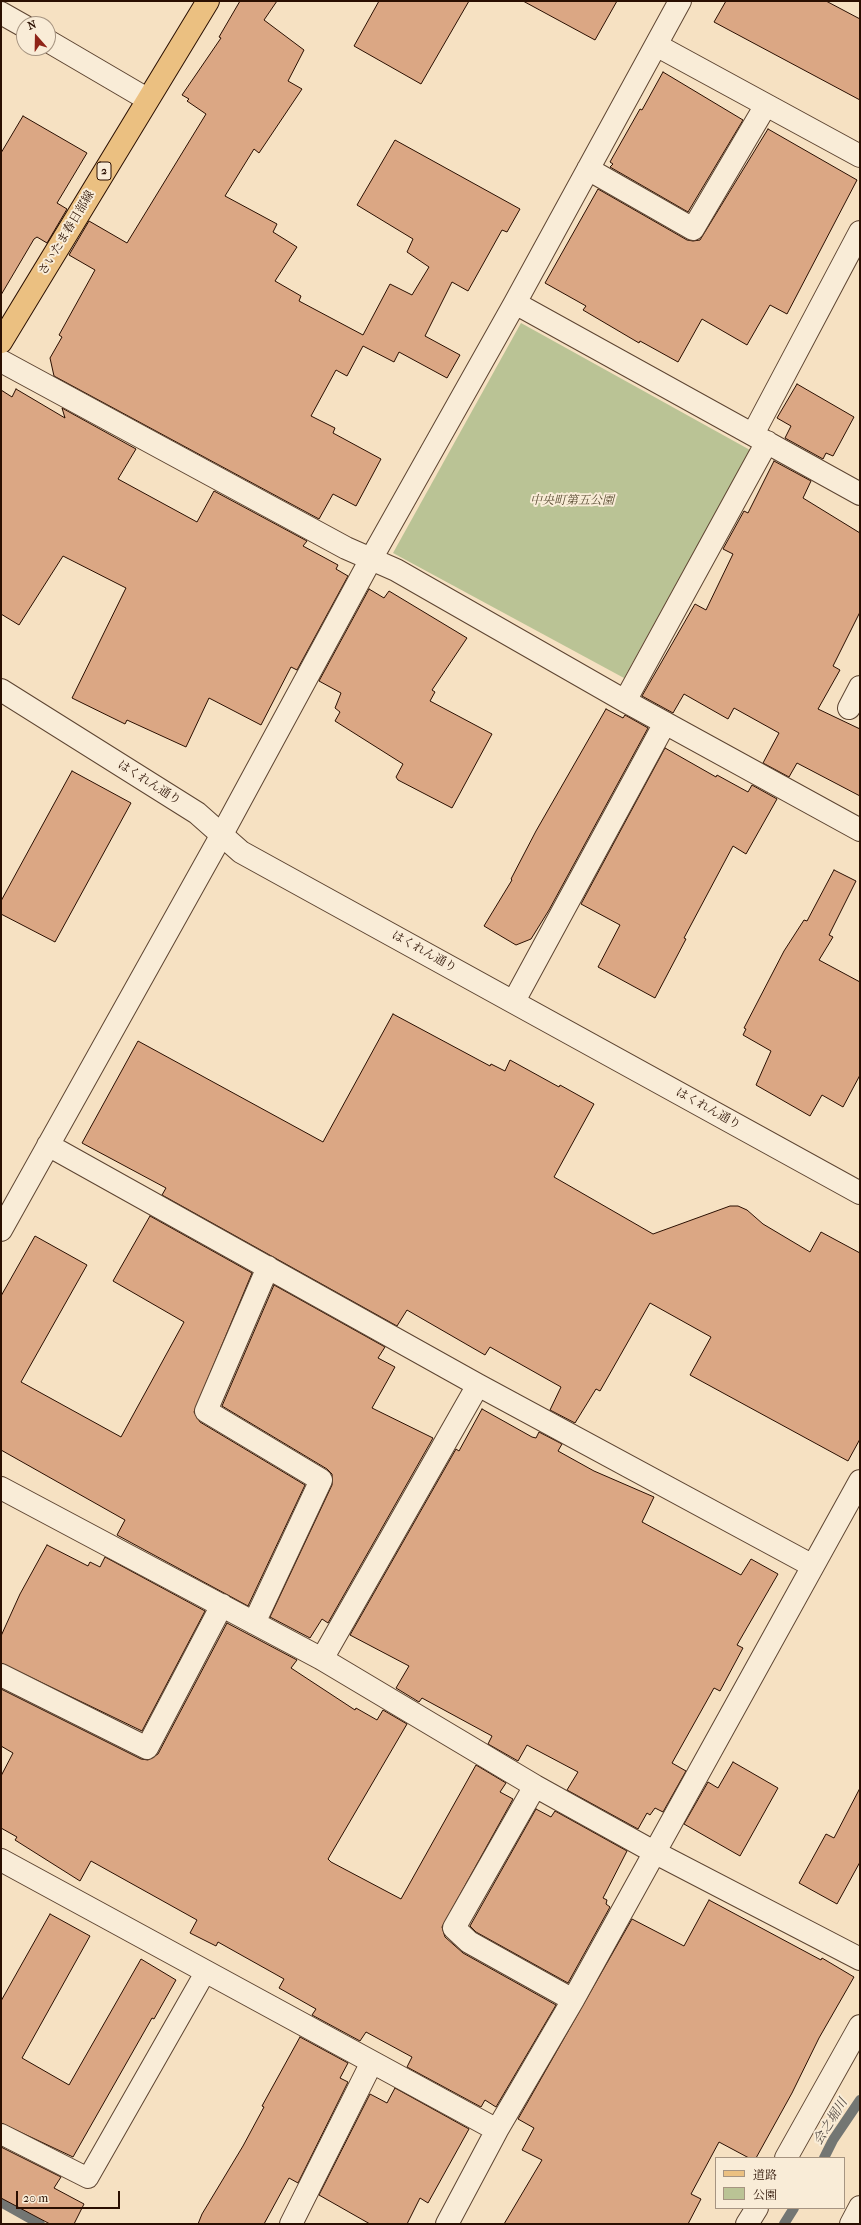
<!DOCTYPE html>
<meta charset="utf-8">
<style>
body{margin:0}
#map{position:relative;width:861px;height:2225px;overflow:hidden;background:#f6e1c2;font-family:"IM FELL French Canon","Noto Serif JP",serif}
canvas{display:block}
.frame{position:absolute;inset:0;border:2px solid #2a0f01;pointer-events:none}
.legend{position:absolute;left:715px;top:2157px;width:130px;height:52px;box-sizing:border-box;background:#f9ecd7;border:1px solid #a69481;margin:0;padding:5px 7px;list-style:none;font-size:12px;color:#2a0f01}
.legend li{display:flex;align-items:center;gap:8px;height:20px}
.legend b{width:20px;border:1px solid #a69481}
.north{position:absolute;left:16px;top:16px;width:40px;height:40px;box-sizing:border-box;background:#f9ecd7;border:1px solid #a69481;border-radius:50%;rotate:340deg;font-size:11px;font-weight:700;line-height:16px;text-align:center;color:#2a0f01}
.north::after{content:'';display:block;margin:auto;width:14px;height:18px;background:#8f2418;clip-path:polygon(50% 0,100% 100%,50% 72%,0 100%)}
.scale{position:absolute;left:16px;top:2191px;width:104px;height:18px;box-sizing:border-box;border:2px solid #2a0f01;border-top:0;padding-left:5px;font-size:12px;line-height:14px;white-space:nowrap;color:#2a0f01;-webkit-text-stroke:3px #f9ecd7;paint-order:stroke}
</style>
<div id="map">
<canvas width="861" height="2225"></canvas>
<div class="frame"></div>
<ul class="legend">
<li><b style="height:5px;background:#ebc081"></b>道路</li>
<li><b style="height:11px;background:#bac395"></b>公園</li>
</ul>
<div class="north">N</div>
<div class="scale">20 m</div>
</div>
<script>
const g = document.querySelector('canvas').getContext('2d');
g.lineJoin = 'round';
function fill(path, color) {
  g.fillStyle = color;
  g.fill(path, 'evenodd');
}
function poly(rows) {
  const path = new Path2D();
  for (const r of rows) {
    path.moveTo(r[0], r[1]);
    for (let i = 2; i < r.length; i += 2) path.lineTo(r[i], r[i + 1]);
  }
  return path;
}
function strokePath(path, color, width, dash) {
  g.strokeStyle = color;
  g.lineWidth = width;
  g.lineCap = dash ? 'butt' : 'round';
  g.setLineDash(dash || []);
  g.stroke(path);
}
function label(font, color, halo, rows, align = 'center') {
  g.font = font + ' "IM FELL French Canon","Noto Serif JP",serif';
  g.lineWidth = 4;
  g.setLineDash([]);
  g.textBaseline = 'middle';
  g.strokeStyle = halo;
  g.fillStyle = color;
  for (const [text, x, y, turn = 0] of rows) {
    g.save();
    g.translate(x, y);
    g.rotate((+turn || 0) * Math.PI / 180);
    g.textAlign = isNaN(turn) ? turn : align;
    if (halo) g.strokeText(text, 0, 0);
    g.fillText(text, 0, 0);
    g.restore();
  }
}
fill(poly([
 [521,323,750,450,624,678,393,553]
]), '#bac395');
strokePath(poly([
 [824,2158,833,2140,860,2100],
 [1,2202,40,2224],
 [784,2224,794,2208]
]), '#737673', 10);
const building = poly([
 [240,1,277,1,264,20,304,50,288,81,302,89,259,153,254,149,225,196,277,224,273,232,297,247,275,281,301,296,299,301,363,335,390,284,412,295,429,267,407,252,413,239,357,205,395,140,520,209,507,232,502,230,468,291,452,282,425,336,460,355,447,378,399,352,394,362,363,346,347,376,336,370,311,416,335,428,333,433,381,459,356,506,333,494,319,519,54,376,50,358,62,337,59,335,95,270,69,255,89,221,127,243,206,114,187,101,189,99,182,95,221,38,219,37,240,1],
 [379,1,469,1,421,84,354,46,379,1],
 [523,1,617,1,595,40,523,1],
 [726,1,826,1,860,19,860,100,714,22,726,1],
 [663,72,743,120,688,212,610,167,613,164,610,162,640,109,642,110,663,72],
 [23,116,87,153,57,203,67,209,47,243,37,237,34,239,1,295,1,153,23,116],
 [768,129,857,180,787,314,770,305,747,345,702,319,678,362,640,341,639,343,583,310,586,306,545,283,598,189,687,240,693,241,700,240,768,129],
 [797,384,854,417,833,456,826,453,823,459,785,438,791,426,777,418,797,384],
 [16,389,65,418,62,408,136,449,118,479,197,522,214,491,307,541,303,546,338,565,336,569,348,576,297,670,291,667,261,725,209,698,186,747,127,720,125,724,72,698,126,588,63,556,19,625,1,614,1,390,12,397,16,389],
 [774,461,811,481,803,498,860,533,860,612,833,666,840,670,818,709,860,729,860,796,797,763,789,777,763,763,779,733,734,708,728,719,684,694,673,713,642,696,695,604,706,610,733,554,723,549,744,511,748,513,774,461],
 [369,589,384,598,389,591,467,638,432,690,435,692,430,701,492,734,452,808,398,780,396,777,403,764,335,721,340,712,335,708,341,693,319,681,369,589],
 [606,709,623,718,625,715,648,728,549,910,531,939,516,945,484,926,512,880,511,879,536,831,606,709],
 [665,748,716,777,717,775,748,792,752,785,777,799,746,854,733,846,684,938,686,939,655,998,598,967,620,925,581,904,665,748],
 [72,771,131,803,55,942,1,914,1,901,72,771],
 [834,870,856,881,829,935,833,937,819,960,860,982,860,1075,843,1107,822,1095,810,1116,756,1085,771,1051,743,1035,746,1029,744,1028,784,951,804,920,807,921,834,870],
 [393,1014,490,1066,491,1064,505,1071,510,1060,559,1087,560,1085,594,1104,554,1177,653,1234,730,1206,738,1206,747,1210,763,1224,810,1252,821,1232,860,1253,860,1439,848,1461,690,1375,711,1337,650,1303,600,1391,596,1389,575,1423,550,1410,561,1387,490,1347,485,1355,407,1310,397,1326,162,1195,166,1188,82,1143,138,1041,323,1142,393,1014],
 [150,1216,252,1273,194,1412,200,1422,305,1485,248,1606,117,1535,125,1520,1,1450,1,1296,35,1236,87,1265,21,1382,121,1437,184,1322,113,1281,150,1216],
 [274,1285,385,1347,378,1358,395,1367,372,1408,433,1438,328,1623,322,1619,310,1638,270,1617,332,1485,332,1474,327,1469,222,1406,274,1285],
 [482,1409,532,1437,536,1438,539,1432,562,1444,558,1451,594,1471,654,1497,642,1522,741,1575,751,1559,778,1574,737,1645,743,1648,720,1691,714,1688,672,1763,686,1771,663,1812,655,1808,650,1815,647,1813,638,1829,567,1790,578,1772,527,1745,518,1761,488,1744,492,1736,422,1698,419,1702,396,1688,409,1666,350,1635,456,1449,459,1451,482,1409],
 [47,1545,88,1566,90,1562,100,1567,105,1557,205,1611,142,1731,1,1663,1,1636,20,1594,47,1545],
 [227,1623,297,1660,291,1668,355,1710,356,1708,377,1720,383,1710,407,1724,328,1859,331,1862,401,1899,476,1765,506,1783,500,1792,513,1799,442,1927,445,1937,463,1953,556,2005,496,2107,485,2100,481,2107,407,2067,412,2057,366,2032,360,2041,312,2015,316,2009,279,1988,284,1979,218,1942,216,1946,190,1933,197,1920,91,1861,80,1881,15,1840,17,1837,1,1828,1,1776,13,1753,1,1746,1,1689,141,1759,148,1760,158,1754,227,1623],
 [733,1762,778,1788,740,1856,684,1824,708,1782,718,1788,733,1762],
 [860,1788,860,1862,837,1904,799,1883,826,1834,834,1838,860,1788],
 [536,1809,551,1817,555,1811,627,1851,603,1898,607,1900,606,1904,610,1907,568,1983,476,1932,470,1926,536,1809],
 [709,1900,821,1960,822,1958,854,1977,819,2038,792,2093,756,2158,749,2158,719,2142,691,2194,701,2199,688,2224,504,2224,542,2160,522,2150,534,2128,518,2119,632,1919,684,1946,709,1900],
 [50,1914,90,1936,22,2058,69,2085,141,1959,176,1980,154,2019,152,2018,73,2157,1,2123,1,2001,50,1914],
 [300,2037,348,2063,340,2078,348,2082,298,2183,289,2178,264,2224,198,2224,202,2214,243,2146,264,2107,262,2106,300,2037],
 [395,2088,469,2129,428,2203,420,2198,407,2224,370,2224,319,2195,370,2094,387,2103,395,2088],
 [1,2147,61,2177,54,2188,84,2204,74,2224,50,2224,1,2198,1,2147]
]);
fill(building, '#dba784');
strokePath(building, '#2a0f01', 1);
const service = poly([
 [1,2134,88,2178,206,1971]
]);
const minor = poly([
 [1,13,24,26],
 [48,41,147,99],
 [656,45,860,156],
 [588,169,693,229,766,105],
 [515,303,860,494],
 [1,361,346,548,396,570,625,701,860,830],
 [753,434,860,232],
 [625,701,767,442],
 [849,708,860,687],
 [514,1001,665,723],
 [48,1145,478,1385,813,1566],
 [1,1230,221,836,371,559,515,303,680,1],
 [1,1488,322,1659,535,1786,654,1852,860,1959],
 [254,1623,321,1480,206,1411,268,1267],
 [322,1659,478,1385],
 [1,1675,147,1748,222,1605],
 [535,1786,454,1928,469,1942,573,2000],
 [1,1860,497,2130],
 [291,2224,372,2062],
 [447,2224,497,2130,573,2000,860,1481],
 [851,2224,860,2207]
]);
const tertiary = poly([
 [1,690,197,813,241,852,860,1193],
 [786,2158,860,2026],
 [747,2224,757,2208]
]);
const primary = poly([
 [1,342,208,1]
]);
strokePath(service, '#5d4431', 22);
strokePath(minor, '#5d4431', 24);
strokePath(tertiary, '#5d4431', 24);
strokePath(primary, '#2a0f01', 24);
strokePath(service, '#f9ecd7', 20);
strokePath(minor, '#f9ecd7', 22);
strokePath(tertiary, '#f9ecd7', 22);
strokePath(primary, '#ebc081', 22);
for (const [x, y, w] of [
 [104,171,14]
]) {
  const box = new Path2D();
  box.roundRect(x - w / 2, y - 9, w, 18, 3);
  g.fillStyle = '#f9ecd7';
  g.fill(box);
  strokePath(box, '#2a0f01', 1);
}
label('bold 11px', '#2a0f01', null, [
 ["2",104,171]
]);
label('12px', '#2a0f01', '#f9ecd7', [
 ["さいたま春日部線",67,233,-59],
 ["はくれん通り",149,783,32],
 ["はくれん通り",424,952,29],
 ["はくれん通り",708,1109,29]
]);
label('italic 12px', '#5c4e35', '#f9ecd7', [
 ["中央町第五公園",572,501]
]);
label('italic 13px', '#544b44', '#f9ecd7', [
 ["会之堀川",831,2122,-58]
]);
</script>
